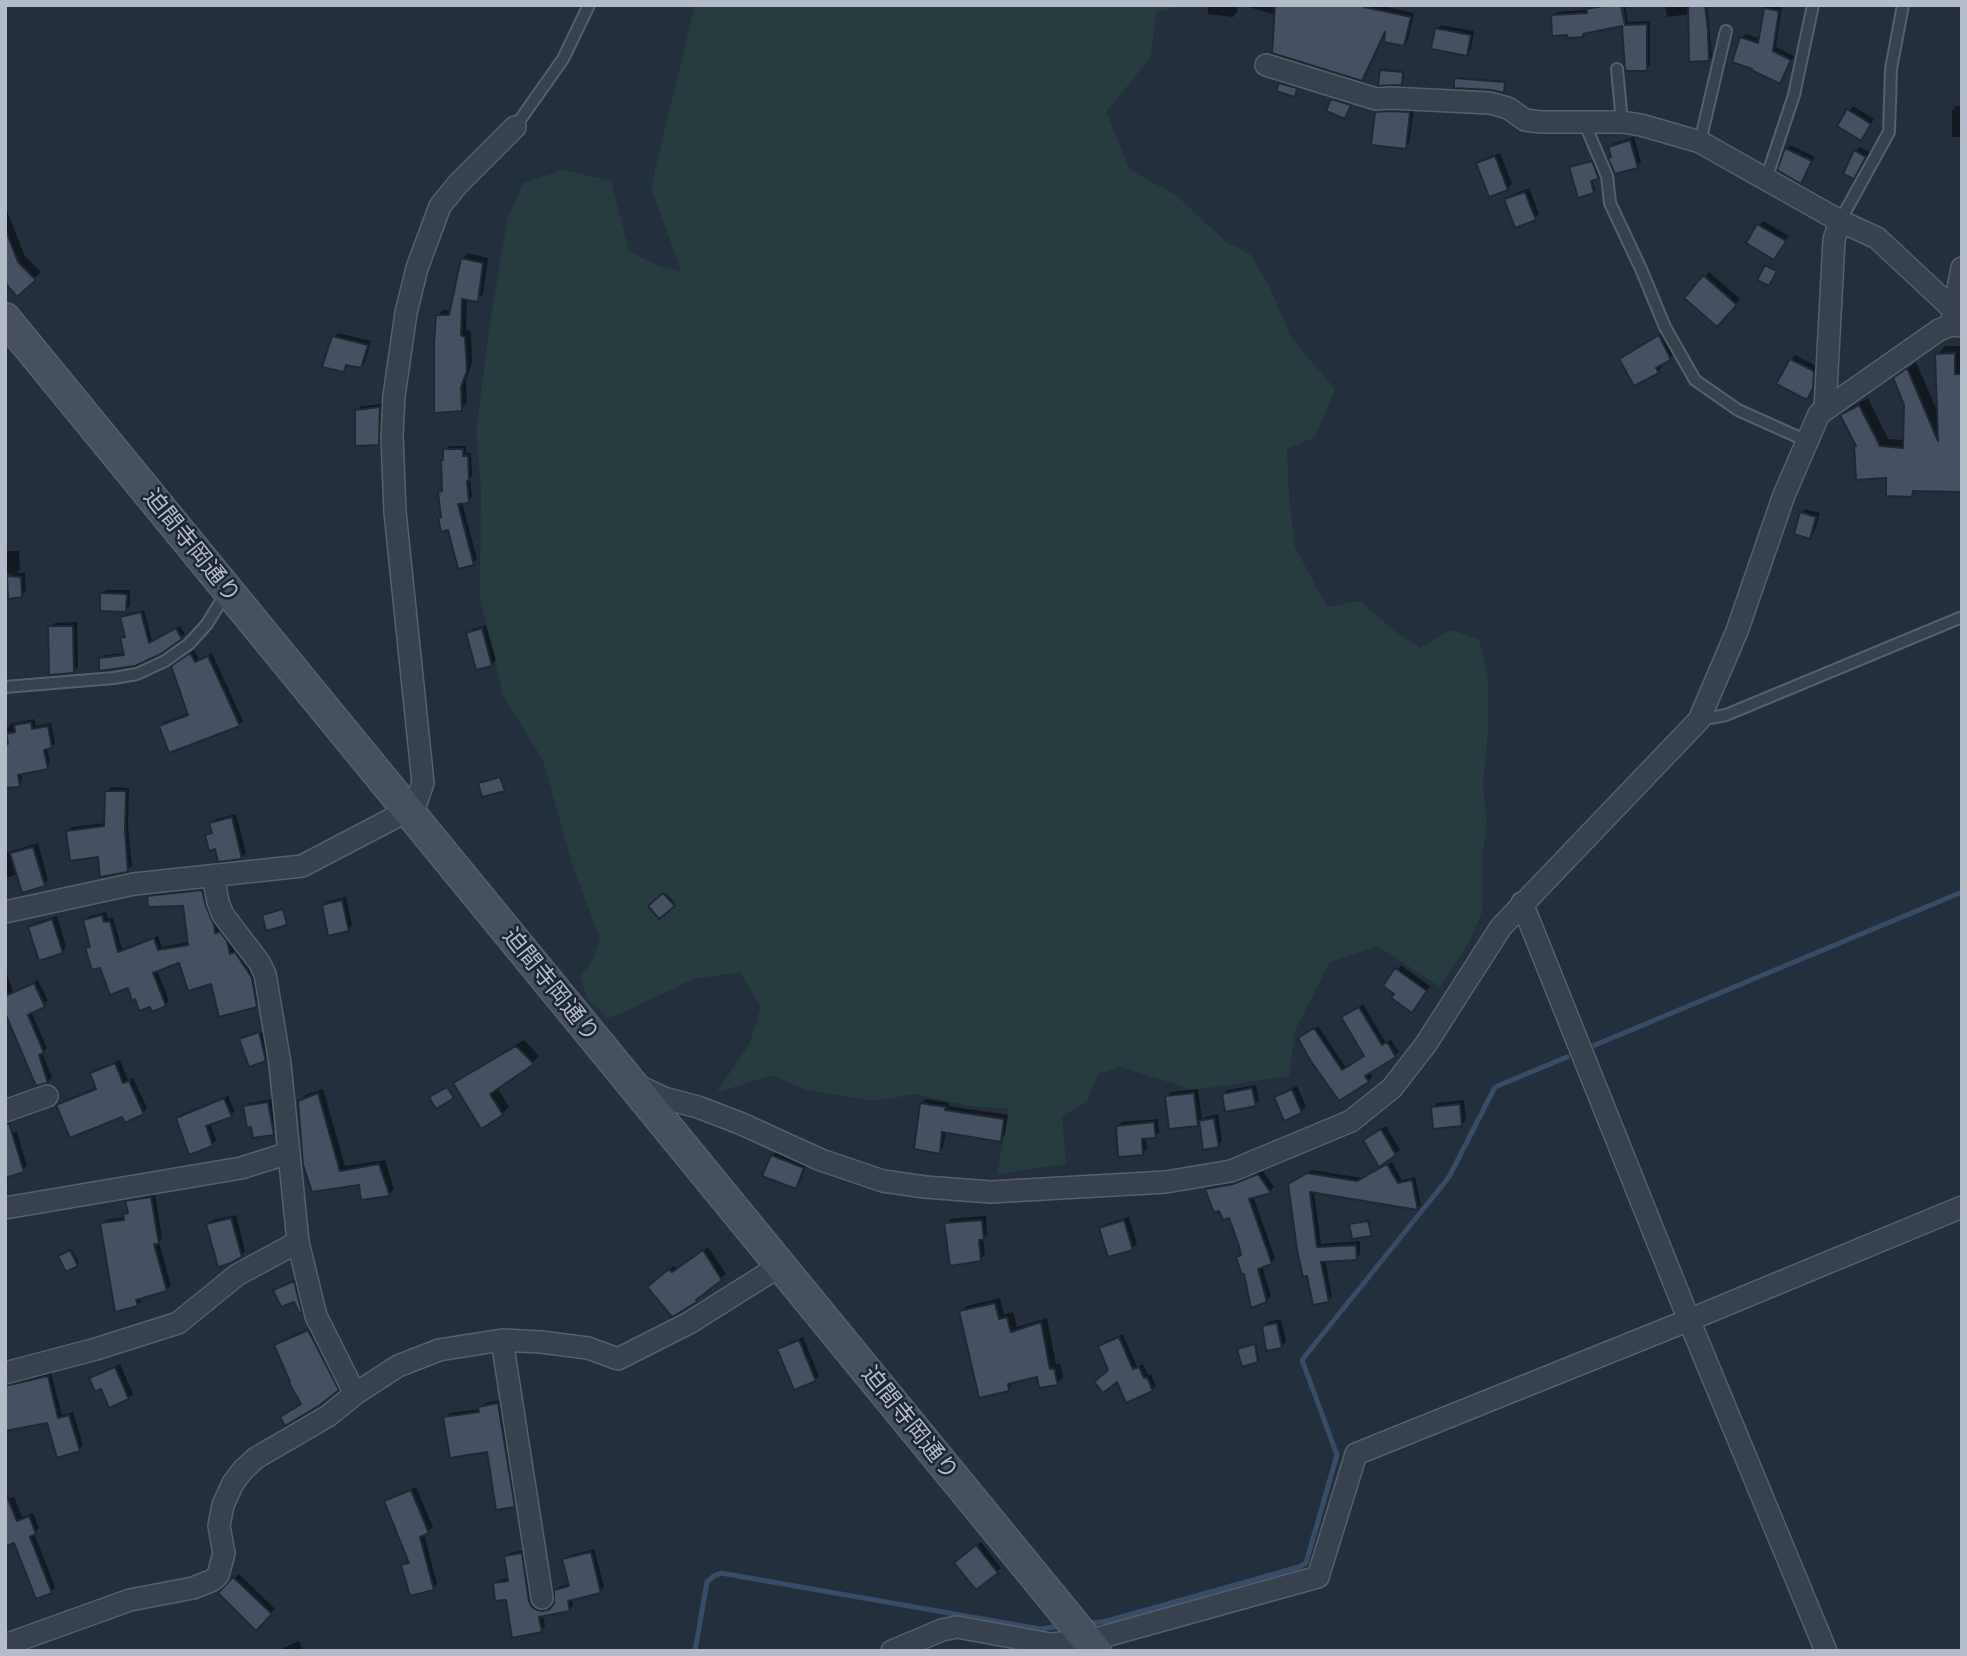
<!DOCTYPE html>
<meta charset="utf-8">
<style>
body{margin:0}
#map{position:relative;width:1967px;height:1656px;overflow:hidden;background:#242f3e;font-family:"Asap Condensed",sans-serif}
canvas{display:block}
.frame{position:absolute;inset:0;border:7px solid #b4bcc9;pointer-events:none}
</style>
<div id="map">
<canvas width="1967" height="1656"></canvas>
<div class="frame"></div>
</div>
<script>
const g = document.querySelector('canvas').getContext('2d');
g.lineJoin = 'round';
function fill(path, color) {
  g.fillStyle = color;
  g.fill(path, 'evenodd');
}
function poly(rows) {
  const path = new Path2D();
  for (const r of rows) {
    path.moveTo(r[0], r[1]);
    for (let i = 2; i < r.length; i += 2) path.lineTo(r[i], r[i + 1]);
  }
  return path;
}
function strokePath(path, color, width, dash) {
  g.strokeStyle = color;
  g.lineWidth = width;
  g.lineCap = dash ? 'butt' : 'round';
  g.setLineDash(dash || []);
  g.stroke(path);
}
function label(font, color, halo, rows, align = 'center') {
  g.font = font + ' "Asap Condensed","Noto Sans JP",sans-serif';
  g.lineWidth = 5;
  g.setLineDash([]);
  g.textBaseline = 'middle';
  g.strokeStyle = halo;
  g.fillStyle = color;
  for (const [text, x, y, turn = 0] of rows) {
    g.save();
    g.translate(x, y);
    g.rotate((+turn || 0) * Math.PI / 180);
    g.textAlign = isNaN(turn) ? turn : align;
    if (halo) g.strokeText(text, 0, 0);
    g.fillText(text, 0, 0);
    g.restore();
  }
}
fill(poly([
 [695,5,1185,5,1156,12,1151,57,1106,112,1130,170,1176,195,1226,242,1250,254,1269,285,1290,336,1335,389,1315,437,1287,449,1289,495,1295,547,1327,607,1360,601,1392,629,1420,648,1450,630,1479,639,1488,678,1488,729,1483,787,1487,824,1483,849,1482,912,1469,942,1440,987,1378,946,1330,962,1295,1030,1289,1076,1194,1090,1121,1067,1098,1074,1087,1102,1062,1116,1066,1164,997,1174,1009,1109,971,1106,915,1094,875,1101,807,1090,771,1075,716,1093,750,1043,761,1007,740,972,693,979,625,1012,608,1018,588,999,580,977,593,960,600,938,574,870,543,760,503,695,480,598,481,488,476,431,490,323,507,220,523,183,564,170,611,181,629,251,660,267,681,271,651,187]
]), '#263c3f');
fill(poly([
 [1208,5,1238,5,1237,12,1233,17,1208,14],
 [1242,5,1378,5,1414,13,1408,40,1403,45,1386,32,1366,75,1362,79,1276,15],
 [1596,5,1619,5,1623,24,1626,24,1623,5,1625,5,1628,22,1650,21,1650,65,1646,69,1624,24,1586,31,1582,35,1553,16,1557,12,1587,10,1592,6],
 [1665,5,1707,5,1712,56,1709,60,1690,14,1667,17],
 [1765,5,1782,5,1776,47,1794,56,1783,78,1779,82,1742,38,1746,34,1761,39],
 [1441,25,1474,31,1471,49,1466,54,1437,29],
 [1383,69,1404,71,1403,82,1401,84,1382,71],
 [1458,77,1505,81,1505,89,1503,91,1456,79],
 [1282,82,1298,87,1296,93,1294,95,1280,84],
 [1334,98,1352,103,1346,116,1332,100],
 [1853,106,1874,119,1861,139,1839,126],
 [1956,106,1962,106,1962,137,1952,137,1952,111],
 [1381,108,1414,108,1409,143,1405,148,1376,113],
 [1634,137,1641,162,1637,166,1610,158,1612,155,1610,147,1614,143],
 [1790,145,1815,157,1805,178,1801,182,1786,149],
 [1859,147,1870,152,1858,173,1854,177,1855,152],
 [1500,153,1512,184,1507,188,1478,164,1482,159],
 [1594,161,1600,176,1592,179,1595,190,1593,192,1571,167],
 [1529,188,1539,214,1535,218,1506,200,1511,195],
 [5,206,25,256,41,272,18,294,5,281],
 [1763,221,1789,236,1774,258,1748,242],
 [468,253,488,258,483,294,477,300,467,298,466,329,471,332,472,363,466,380,467,403,461,409,438,316,443,310,452,310,462,259],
 [1709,272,1740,299,1717,325,1686,298],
 [1663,332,1675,354,1660,364,1662,367,1658,371,1621,359],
 [338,333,371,341,365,362,361,366,349,363,344,370,334,337],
 [1945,346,1962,346,1962,491,1918,489,1911,496,1856,446,1857,445,1842,416,1851,407,1868,398,1888,439,1905,440,1906,405,1895,379,1916,362,1939,415,1937,355],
 [1795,355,1818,367,1817,382,1806,398,1791,360],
 [384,404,383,439,378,443,356,411,361,406],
 [449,446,466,446,466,453,471,453,472,476,470,478,472,497,468,501,462,502,477,559,473,563,442,516,440,493,444,488,445,450],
 [1805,509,1820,513,1814,533,1810,537,1801,513],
 [5,551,19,551,20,569,16,573,25,573,26,591,21,595,9,577,13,574,5,573],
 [106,590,130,590,130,606,125,610,102,594],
 [144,610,152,641,180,626,185,634,181,638,101,669,101,659,105,655,125,653,122,639,126,634,122,618,126,614],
 [77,622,78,667,73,672,50,627,55,623],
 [486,625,496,660,491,665,468,633,473,629],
 [194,650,199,659,212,653,243,721,239,725,161,726,165,722,189,713,177,662],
 [34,719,36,726,51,723,55,743,52,746,47,747,50,763,47,767,22,772,22,781,19,785,7,728,10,724],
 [111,787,129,788,128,825,132,866,127,870,100,855,67,832,72,827,106,823,107,792],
 [236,814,246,853,241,858,207,836,212,831,211,823,216,819],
 [38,843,48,880,44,884,18,874,5,878,5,853],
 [206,887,217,920,219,930,224,929,230,937,234,951,239,949,256,974,260,1001,256,1005,212,982,180,961,157,970,169,1001,165,1005,151,1005,129,986,101,966,87,948,91,945,85,921,89,916,106,912,108,919,113,918,122,949,158,936,162,947,189,942,184,904,149,897,153,892],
 [666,893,675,903,659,917,650,906],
 [346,897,352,925,348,930,324,905,328,901],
 [57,916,66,947,62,952,30,927,34,923],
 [1401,965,1430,986,1416,1006,1385,985],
 [5,974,7,974,13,992,38,980,48,1001,31,1011,47,1048,42,1052,52,1078,48,1081,37,1084,8,1015,5,1016],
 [1363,1004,1386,1043,1391,1040,1399,1052,1369,1072,1372,1077,1368,1081,1339,1099,1304,1035,1318,1026,1346,1068,1366,1055,1347,1014],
 [264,1032,270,1055,265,1059,241,1039,244,1037,244,1039],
 [524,1040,539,1056,532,1063,497,1087,509,1107,502,1114,481,1126,455,1084,463,1077],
 [120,1060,128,1080,133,1078,147,1108,143,1113,59,1105,63,1101,97,1087,92,1073,96,1069],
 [1256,1085,1259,1100,1255,1104,1224,1094,1228,1090],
 [1297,1086,1306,1107,1301,1111,1285,1118,1276,1097,1281,1093],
 [323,1089,345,1166,385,1160,394,1189,389,1194,361,1183,313,1190,299,1101,305,1095],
 [1198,1089,1202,1120,1205,1117,1218,1114,1222,1141,1218,1146,1201,1121,1198,1124,1167,1097,1171,1092],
 [228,1096,235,1111,231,1115,210,1123,216,1140,212,1144,190,1152,178,1118,182,1114],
 [272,1099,277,1129,273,1133,245,1107,249,1103],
 [926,1099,949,1103,949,1106,1008,1115,1005,1135,1000,1140,946,1131,943,1147,939,1152,921,1104],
 [1464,1100,1466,1120,1462,1124,1432,1108,1437,1103],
 [1158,1119,1159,1132,1155,1136,1146,1137,1147,1149,1142,1153,1117,1127,1122,1122],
 [1386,1126,1400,1150,1395,1154,1365,1140],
 [17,1132,27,1166,23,1170,5,1135],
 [777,1151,807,1164,800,1183,795,1187,772,1156],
 [1392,1162,1402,1180,1415,1177,1421,1205,1417,1208,1314,1191,1321,1244,1360,1241,1360,1254,1357,1258,1325,1260,1332,1297,1328,1300,1290,1184,1312,1170,1362,1178],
 [1263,1171,1274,1187,1270,1191,1253,1196,1275,1258,1271,1263,1262,1266,1271,1296,1266,1301,1238,1258,1242,1253,1230,1216,1207,1189,1212,1185,1239,1180],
 [155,1193,162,1238,159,1242,171,1286,166,1290,140,1297,141,1301,137,1305,102,1224,106,1220,126,1217,125,1215,129,1211,127,1201,131,1197],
 [236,1215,245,1251,241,1256,208,1225,213,1220],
 [986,1216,987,1234,983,1238,985,1255,980,1259,946,1224,950,1219],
 [1129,1217,1137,1244,1132,1248,1101,1228,1106,1224],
 [1369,1220,1372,1232,1371,1234,1351,1225],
 [708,1247,726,1274,699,1295,700,1297,696,1301,654,1283,674,1266,677,1269],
 [72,1250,79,1263,77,1264,62,1255],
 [298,1278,305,1306,300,1311,294,1299,276,1291,280,1286],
 [1000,1298,1004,1314,1013,1312,1017,1327,1047,1318,1056,1364,1060,1363,1063,1377,1057,1383,1038,1375,1014,1381,1009,1389,961,1312,967,1306],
 [1281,1319,1286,1342,1281,1346,1264,1327,1268,1322],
 [314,1326,343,1384,337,1389,303,1403,276,1345,282,1340],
 [1123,1334,1137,1367,1143,1364,1148,1375,1151,1374,1156,1386,1152,1390,1117,1380,1110,1370,1100,1346,1104,1342],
 [803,1337,819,1376,815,1380,779,1349,784,1345],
 [1256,1343,1259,1359,1257,1360,1239,1349],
 [120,1364,133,1394,128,1398,91,1378,96,1374],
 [51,1373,62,1415,73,1412,83,1445,79,1449,48,1421,5,1430,5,1383],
 [502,1400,518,1501,514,1505,489,1450,445,1418,450,1413,480,1409,485,1403],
 [416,1487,433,1527,424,1534,437,1584,433,1588,403,1565,410,1560,386,1502,391,1497],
 [14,1497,22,1517,33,1513,39,1528,34,1533,55,1587,51,1592,5,1500],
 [981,1542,1001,1568,997,1572,961,1558],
 [594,1549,604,1587,600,1591,572,1599,573,1606,569,1610,543,1615,545,1626,541,1630,495,1584,499,1580,509,1578,506,1557,510,1553,525,1550,541,1607,550,1607,554,1606,556,1590,560,1586,570,1584,564,1560,568,1556],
 [239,1574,275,1609,256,1628,220,1593],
 [299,1641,303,1651,281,1651,283,1648]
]), '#0007');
strokePath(poly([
 [1595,1045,1962,892],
 [1085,1624,1107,1621,1299,1567,1306,1563,1337,1455,1302,1360,1449,1177,1495,1087,1567,1057],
 [695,1651,707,1582,714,1576,721,1573,1040,1629,1061,1626]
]), '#394c67', 5);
const building = poly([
 [1275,5,1364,5,1364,7,1411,17,1404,46,1384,42,1385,32,1362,81,1272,53,1275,5],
 [1608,5,1621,5,1625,25,1647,24,1647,71,1625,71,1622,26,1583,34,1583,37,1568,38,1567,35,1552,36,1551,15,1587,13,1586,9,1608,5],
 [1688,5,1705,5,1708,31,1709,61,1689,62,1688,5],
 [1764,8,1779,11,1773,51,1791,60,1780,84,1751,70,1752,69,1732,62,1740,37,1758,43,1764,8],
 [1435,28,1471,35,1467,56,1431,49,1435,28],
 [1380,70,1403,72,1402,85,1378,86,1380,70],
 [1454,78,1505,82,1504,93,1491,90,1454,88,1454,78],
 [1279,83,1297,88,1295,97,1276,91,1279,83],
 [1331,99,1351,105,1345,119,1326,111,1331,99],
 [1847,109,1871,124,1861,141,1837,126,1847,109],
 [1390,111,1410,112,1406,149,1371,145,1375,112,1390,111],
 [1630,140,1638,168,1615,174,1608,158,1611,157,1608,147,1630,140],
 [1785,148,1812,161,1801,184,1777,170,1785,148],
 [1854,150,1866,157,1854,179,1843,174,1854,150],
 [1495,156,1508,190,1489,197,1476,163,1495,156],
 [1592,161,1599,179,1591,181,1594,193,1578,198,1569,167,1592,161],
 [1525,192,1536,220,1515,228,1504,199,1525,192],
 [1757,224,1786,241,1774,260,1746,243,1757,224],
 [6,231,18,262,36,280,17,297,5,283,6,231],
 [461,258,483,263,478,302,462,299,461,335,465,337,467,371,461,387,462,411,434,413,434,342,436,315,449,315,461,258],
 [1765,265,1777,271,1769,286,1757,280,1765,265],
 [1703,275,1737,305,1717,327,1684,298,1703,275],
 [1659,335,1671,360,1656,368,1659,373,1634,386,1619,359,1659,335],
 [332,336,368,345,361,368,346,365,344,372,322,367,332,336],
 [1955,353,1955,374,1962,374,1962,492,1913,491,1912,497,1886,496,1886,478,1856,480,1854,445,1856,446,1840,415,1859,405,1880,446,1903,448,1904,405,1893,378,1907,368,1938,441,1935,354,1955,353],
 [1790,359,1814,371,1813,388,1807,400,1776,384,1790,359],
 [380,407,379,445,355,446,355,410,380,407],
 [443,449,463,449,463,456,468,456,469,481,467,481,469,503,458,504,474,565,458,569,448,530,441,532,438,518,441,517,438,492,442,491,441,460,443,460,443,449],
 [1800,512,1816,517,1810,539,1794,534,1800,512],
 [7,576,21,577,22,597,8,599,7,576],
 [100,593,127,594,126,612,100,611,100,593],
 [141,612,149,643,176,628,182,639,161,654,135,666,99,671,99,658,124,655,120,638,125,637,120,617,141,612],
 [48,626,73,626,74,673,49,675,48,626],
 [482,628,492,666,476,670,466,633,482,628],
 [190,653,195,662,208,656,240,726,169,753,159,726,188,715,171,666,190,653],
 [31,722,32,729,48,726,52,748,44,750,48,769,18,775,20,787,5,788,5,744,8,744,6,734,15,732,14,725,31,722],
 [500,777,505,791,482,797,478,783,500,777],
 [105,791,126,791,125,830,128,872,100,877,98,857,70,861,66,831,104,826,105,791],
 [232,817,242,859,218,862,215,849,209,851,205,835,212,833,209,823,232,817],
 [33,847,45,886,22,893,10,853,33,847],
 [202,890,206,906,214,925,215,933,220,932,227,941,230,954,235,952,252,978,257,1007,219,1017,211,984,188,991,179,963,153,973,166,1006,152,1012,150,1007,139,1011,135,999,132,1001,128,988,110,995,100,968,92,970,85,948,90,947,83,920,102,915,104,922,110,921,118,952,154,938,158,950,188,945,183,906,148,907,147,896,202,890],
 [663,893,675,906,659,919,648,906,663,893],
 [342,900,349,931,328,936,322,905,342,900],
 [283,909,287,925,266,931,262,915,283,909],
 [52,919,63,953,39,961,28,927,52,919],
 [1395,968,1427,991,1412,1013,1391,998,1394,994,1383,986,1395,968],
 [34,983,45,1007,28,1015,44,1053,39,1055,48,1083,36,1086,5,1013,5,996,34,983],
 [1359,1007,1382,1045,1387,1042,1396,1057,1365,1076,1369,1082,1339,1101,1310,1060,1298,1038,1314,1028,1342,1070,1364,1056,1341,1017,1359,1007],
 [259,1032,266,1061,249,1067,239,1039,259,1032],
 [516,1046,534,1064,490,1094,503,1115,481,1129,453,1083,516,1046],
 [115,1063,123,1083,129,1081,144,1114,125,1123,122,1117,70,1138,56,1105,96,1089,90,1073,115,1063],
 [447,1087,454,1098,436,1109,429,1097,447,1087],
 [1252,1088,1256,1106,1225,1112,1222,1094,1252,1088],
 [1292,1089,1302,1113,1284,1121,1274,1097,1292,1089],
 [318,1093,340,1171,379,1164,390,1196,361,1200,359,1185,312,1192,303,1165,298,1101,318,1093],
 [1194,1093,1198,1126,1169,1129,1165,1096,1194,1093],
 [224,1098,232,1117,206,1126,213,1146,189,1155,176,1118,224,1098],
 [268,1102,274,1135,253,1138,251,1127,247,1128,243,1106,268,1102],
 [920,1103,946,1107,945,1110,1004,1119,1001,1142,942,1132,940,1154,914,1149,920,1103],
 [1460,1104,1462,1126,1433,1129,1431,1107,1460,1104],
 [1214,1118,1219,1147,1203,1150,1199,1121,1214,1118],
 [1154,1122,1156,1138,1142,1139,1143,1155,1118,1157,1116,1126,1154,1122],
 [9,1123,24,1172,5,1178,5,1124,9,1123],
 [1381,1129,1396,1155,1379,1167,1363,1140,1381,1129],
 [771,1155,804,1168,796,1189,762,1176,771,1155],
 [1387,1164,1398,1183,1412,1180,1418,1210,1310,1192,1317,1247,1356,1245,1357,1260,1321,1262,1329,1302,1313,1305,1307,1276,1303,1277,1297,1250,1288,1184,1307,1173,1357,1181,1387,1164],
 [1258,1174,1271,1193,1249,1199,1272,1264,1258,1269,1267,1302,1251,1308,1244,1274,1242,1275,1236,1257,1241,1255,1239,1246,1229,1218,1223,1220,1219,1211,1214,1213,1205,1189,1233,1184,1258,1174],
 [151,1197,159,1244,154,1244,167,1291,136,1300,138,1306,115,1312,100,1223,124,1220,123,1214,128,1213,125,1201,151,1197],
 [231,1218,242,1257,231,1263,218,1267,206,1224,231,1218],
 [982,1220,984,1240,979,1240,981,1261,950,1266,944,1223,982,1220],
 [1124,1220,1133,1250,1108,1257,1099,1228,1124,1220],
 [1368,1221,1372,1236,1352,1239,1349,1224,1368,1221],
 [70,1250,78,1266,66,1272,58,1256,70,1250],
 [703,1250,722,1280,696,1300,697,1302,672,1317,647,1287,669,1269,672,1272,703,1250],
 [294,1281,302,1312,299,1313,294,1302,281,1307,273,1290,294,1281],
 [995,1303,999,1319,1007,1317,1011,1332,1041,1322,1050,1369,1054,1368,1058,1385,1039,1388,1037,1377,1008,1384,1009,1391,979,1398,959,1311,995,1303],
 [1277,1323,1282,1348,1266,1351,1262,1326,1277,1323],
 [308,1330,339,1390,320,1405,285,1426,280,1417,301,1404,289,1383,290,1382,274,1345,308,1330],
 [1119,1337,1133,1369,1139,1367,1144,1378,1147,1377,1153,1391,1126,1403,1117,1382,1103,1393,1094,1382,1108,1370,1098,1346,1119,1337],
 [799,1340,816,1381,794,1390,777,1349,799,1340],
 [1255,1344,1258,1362,1242,1367,1237,1349,1255,1344],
 [115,1367,129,1399,109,1408,101,1389,95,1392,89,1378,115,1367],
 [48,1376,58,1418,69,1415,80,1451,57,1458,47,1423,5,1431,5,1386,48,1376],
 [498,1403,515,1507,496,1510,487,1452,450,1458,443,1417,479,1412,478,1407,498,1403],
 [411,1490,429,1533,420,1537,434,1590,410,1596,401,1565,409,1563,384,1501,411,1490],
 [5,1492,17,1521,29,1516,36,1534,30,1537,52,1593,36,1599,14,1543,5,1547,5,1492],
 [976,1545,998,1573,976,1590,954,1563,976,1545],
 [591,1552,601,1593,568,1601,570,1611,539,1617,542,1632,512,1638,506,1600,495,1601,493,1583,508,1581,504,1556,522,1553,529,1601,532,1607,537,1610,543,1611,550,1609,554,1603,554,1590,569,1586,562,1559,591,1552],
 [233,1577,272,1614,256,1631,218,1593,233,1577]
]);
fill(building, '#455162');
strokePath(building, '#1f2835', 2);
const lane = poly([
 [1617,69,1622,122],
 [1584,122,1607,176,1610,203,1641,269,1665,327,1695,380,1738,410,1807,441],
 [515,127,563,59,589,5],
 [1700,142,1726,31],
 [1766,179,1794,95,1813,5],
 [1840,221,1889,132,1891,69,1903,5],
 [5,687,114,678,137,674,165,661,189,644,207,624,226,593],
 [1699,720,1726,715,1962,617]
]);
const street = poly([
 [1266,65,1376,99,1390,98,1490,103,1508,108,1525,120,1541,122,1622,122,1641,125,1700,142,1840,221,1877,238,1954,310],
 [1952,320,1962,268],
 [1825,409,1834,240,1840,221],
 [213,876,218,902,223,915,259,962,265,974,280,1064,298,1242,316,1316,355,1394],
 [1522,903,1689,1320,1826,1651],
 [5,912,134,884,302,866,409,810,416,803,423,783,395,512,392,436,394,396,406,313,417,268,440,206,458,184,515,127],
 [636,1085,664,1098,698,1107,742,1124,821,1160,883,1181,925,1187,991,1192,1166,1182,1231,1171,1351,1121,1392,1088,1426,1044,1501,927,1699,720,1737,631,1784,495,1819,414,1939,330,1951,325,1962,326],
 [5,1111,47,1096],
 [5,1208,241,1168,289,1153],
 [502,1340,542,1598],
 [5,1373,96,1349,178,1323,237,1275,298,1242],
 [5,1645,130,1600,193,1588,213,1580,218,1575,224,1553,219,1526,223,1505,233,1483,243,1470,256,1458,328,1416,355,1394,398,1366,439,1350,502,1340,541,1342,588,1348,618,1359,689,1323,781,1265],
 [892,1651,942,1630,957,1627,1050,1644,1088,1641,1318,1577,1356,1454,1689,1320,1962,1207]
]);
const secondary = poly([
 [5,318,1096,1651]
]);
strokePath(lane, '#565f6c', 14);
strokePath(street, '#565f6c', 24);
strokePath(secondary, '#565f6c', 33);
strokePath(lane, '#38414e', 10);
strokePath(street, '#38414e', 21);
strokePath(secondary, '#465061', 30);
label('23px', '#b4bcc9', '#1d2633', [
 ["迫間寺岡通り",192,546,51],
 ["迫間寺岡通り",551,985,51],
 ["迫間寺岡通り",910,1423,51]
]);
</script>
